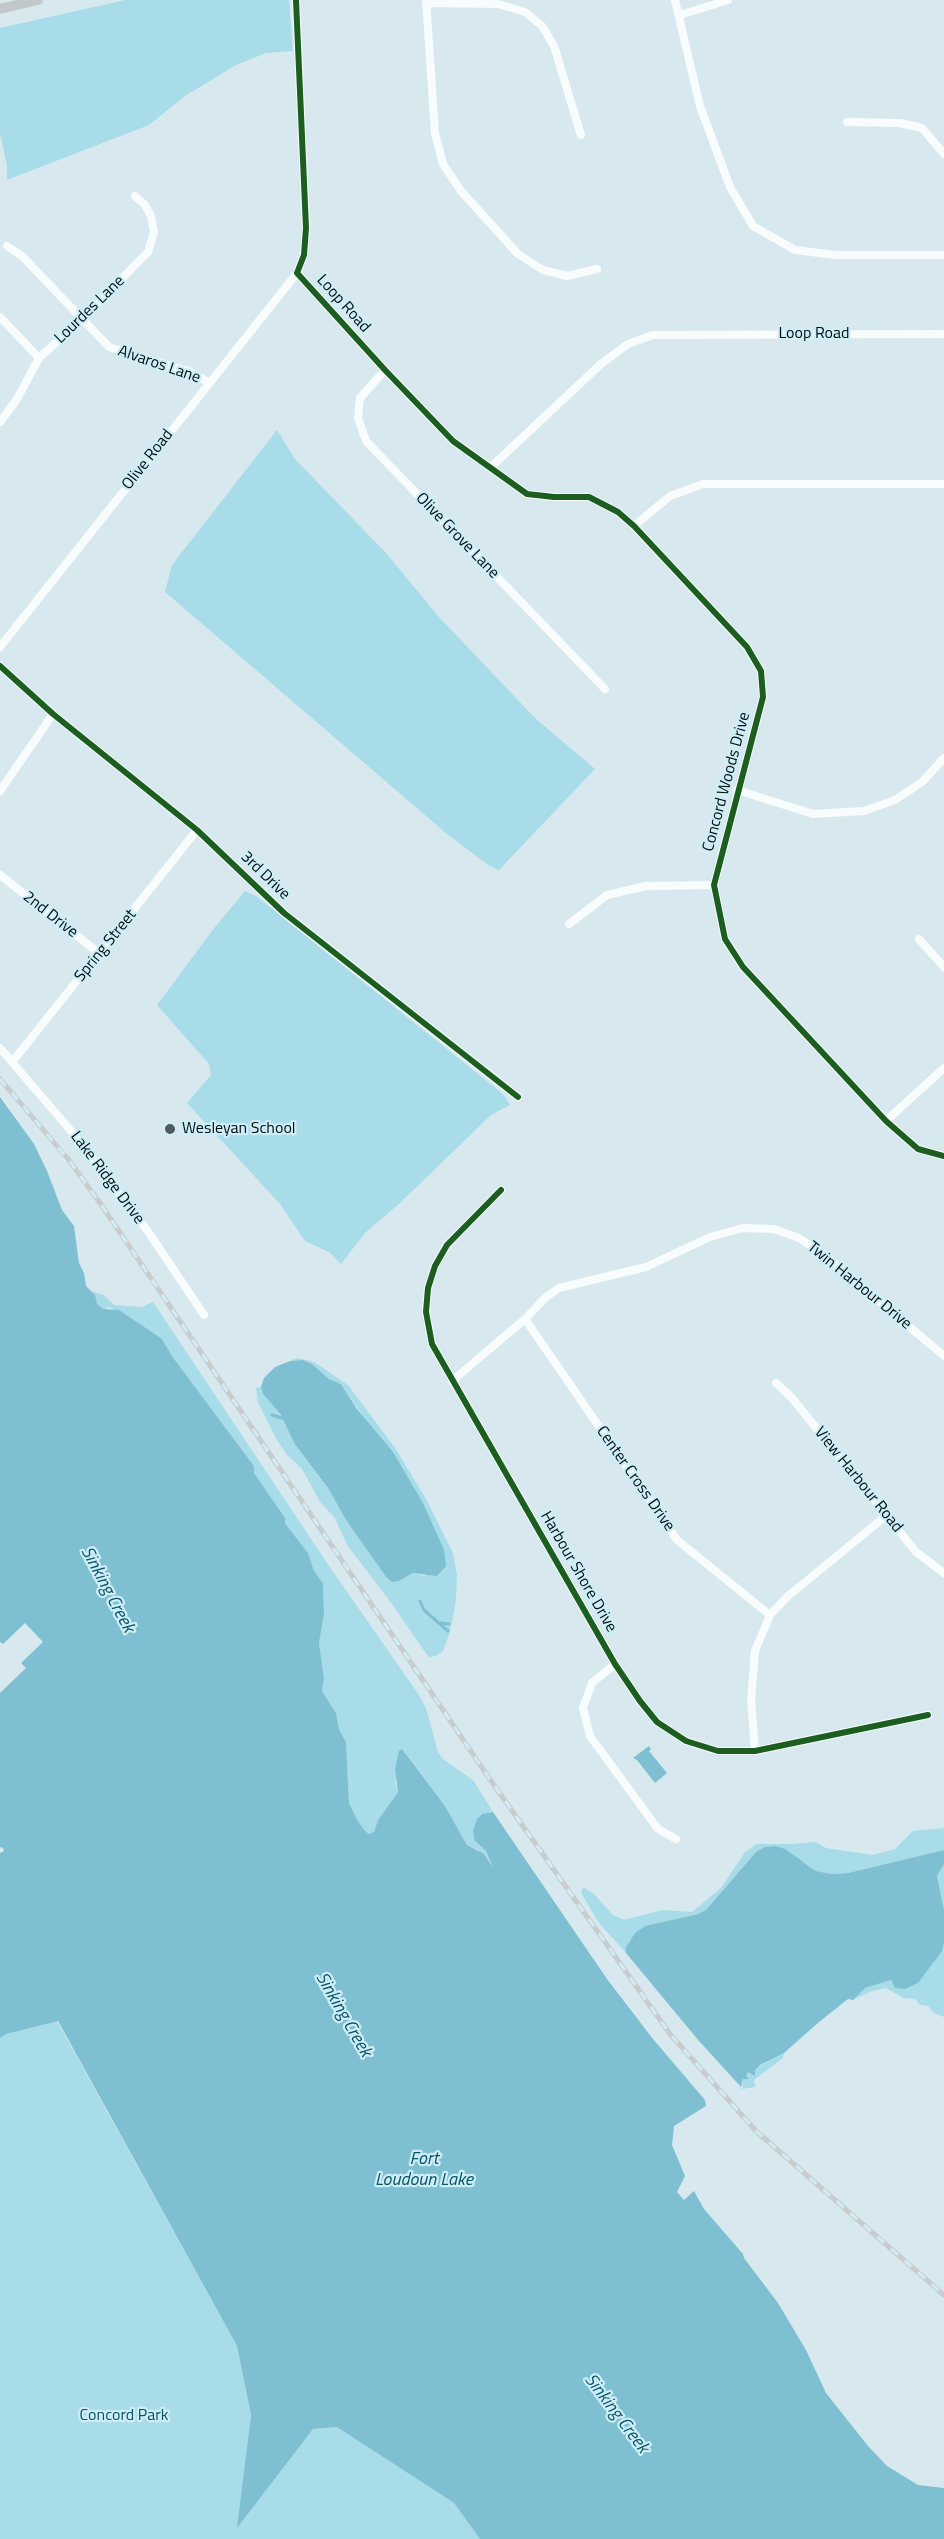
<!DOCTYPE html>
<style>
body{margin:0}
canvas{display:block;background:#d7e9ee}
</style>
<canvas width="944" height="2539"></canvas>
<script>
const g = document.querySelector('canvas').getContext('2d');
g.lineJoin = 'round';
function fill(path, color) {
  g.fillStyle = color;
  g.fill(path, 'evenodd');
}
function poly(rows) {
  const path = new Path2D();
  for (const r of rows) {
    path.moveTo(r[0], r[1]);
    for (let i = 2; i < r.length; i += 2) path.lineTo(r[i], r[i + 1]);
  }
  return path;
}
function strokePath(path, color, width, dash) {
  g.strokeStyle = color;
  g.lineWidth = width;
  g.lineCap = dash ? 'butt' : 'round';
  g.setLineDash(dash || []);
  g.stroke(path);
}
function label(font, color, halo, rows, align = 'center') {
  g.font = font + ' "Titillium Web",sans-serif';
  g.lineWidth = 4.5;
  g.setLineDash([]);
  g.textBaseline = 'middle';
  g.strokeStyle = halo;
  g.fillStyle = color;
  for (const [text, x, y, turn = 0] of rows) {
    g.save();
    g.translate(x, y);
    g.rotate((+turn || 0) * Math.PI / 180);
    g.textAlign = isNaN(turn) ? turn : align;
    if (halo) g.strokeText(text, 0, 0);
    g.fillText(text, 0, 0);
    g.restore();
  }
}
fill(poly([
 [125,0,289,0,293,51,266,53,236,65,185,96,149,125,7,180,7,165,0,134,0,28],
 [277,430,295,459,386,553,439,617,477,657,535,718,595,769,499,870,488,865,447,834,165,592,172,565],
 [245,891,256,896,503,1094,510,1105,491,1115,401,1202,365,1233,341,1264,329,1252,305,1241,280,1204,187,1103,211,1075,209,1064,157,1005,215,927],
 [91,1291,104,1295,114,1305,142,1307,153,1302,327,1563,419,1695,426,1708,438,1752,443,1759,474,1781,493,1812,482,1814,477,1819,473,1830,474,1840,486,1851,493,1868,477,1849,470,1848,467,1845,445,1806,402,1749,395,1781,398,1792,378,1820,374,1832,369,1834,365,1831,356,1820,349,1803,346,1742,339,1729,336,1713,322,1691,324,1678,319,1643,324,1614,323,1583,314,1571,308,1553,285,1523,284,1518,254,1473,254,1466,172,1356,162,1339,110,1307,104,1309,97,1304],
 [298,1358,314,1362,348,1385,395,1448,426,1499,453,1553,457,1575,456,1600,450,1632,443,1651,436,1656,429,1657,425,1652,392,1604,347,1545,335,1518,320,1502,302,1469,287,1455,277,1440,258,1403,256,1388,261,1387,263,1394,281,1415,294,1443,328,1488,346,1520,365,1545,399,1581,413,1573,425,1576,427,1513,423,1503,341,1384,329,1379,312,1364,303,1360,290,1361],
 [944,1828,944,1850,848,1873,831,1874,816,1871,806,1863,756,1852,706,1910,698,1914,645,1926,629,1941,626,1953,599,1923,581,1893,583,1887,594,1894,613,1915,624,1920,662,1910,692,1912,721,1888,745,1852,756,1844,792,1844,816,1842,826,1848,873,1855,895,1849,913,1831],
 [944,1864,944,1910,937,1876],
 [944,1942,944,2017,934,2013,928,2006,920,2005,915,1999,904,1998,886,1988,872,1991,853,2000,865,1988,891,1980,896,1988,941,1951],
 [57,2021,237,2346,251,2415,238,2526,313,2429,338,2427,454,2503,480,2539,0,2539,0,2038,6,2034],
 [784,2053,783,2058,754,2080,755,2087,742,2089,743,2079,748,2079,745,2076,748,2072]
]), '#a9dce9');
fill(poly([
 [0,1097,34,1144,47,1171,62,1210,74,1226,79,1263,84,1273,86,1286,95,1295,97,1304,104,1309,119,1310,162,1339,172,1356,254,1466,254,1473,285,1518,285,1523,308,1553,314,1571,323,1583,324,1614,319,1643,324,1678,322,1691,336,1713,339,1729,346,1742,349,1803,357,1820,365,1831,369,1834,374,1832,378,1820,398,1792,395,1769,399,1751,402,1749,445,1806,467,1845,484,1854,493,1868,486,1851,474,1840,473,1830,477,1819,482,1814,493,1812,607,1979,653,2039,705,2100,706,2106,674,2126,672,2145,685,2176,677,2192,684,2200,694,2191,704,2209,743,2254,744,2258,778,2303,806,2350,826,2393,868,2446,887,2466,918,2485,944,2488,944,2539,480,2539,454,2503,337,2427,313,2429,237,2528,251,2415,237,2346,58,2021,6,2034,0,2038,0,1853,4,1851,3,1848,0,1847],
 [303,1360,312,1364,329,1379,341,1384,357,1409,393,1452,423,1503,444,1550,446,1566,437,1576,413,1573,399,1581,392,1582,387,1578,346,1520,328,1488,294,1443,281,1415,263,1394,261,1387,264,1378,275,1367,290,1361],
 [649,1746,651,1749,649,1751,667,1773,655,1783,637,1760,633,1758],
 [775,1846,785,1849,816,1871,831,1874,848,1873,944,1850,944,1864,937,1876,944,1910,944,1942,942,1951,918,1983,905,1989,895,1988,891,1980,865,1988,853,2000,848,1999,819,2022,784,2053,760,2065,755,2070,755,2076,748,2072,746,2076,749,2079,743,2079,741,2087,699,2041,626,1953,626,1947,635,1933,645,1926,698,1914,706,1910,756,1852,765,1847]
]), '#7ec0d1');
fill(poly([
 [25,1623,43,1642,21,1663,26,1668,0,1693,0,1642,3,1644]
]), '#d7e9ee');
strokePath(poly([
 [272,1415,285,1419],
 [420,1601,424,1610,448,1631],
 [441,1623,449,1624]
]), '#7ec0d1', 3);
strokePath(poly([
 [296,0,306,228,304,255,297,273,385,370,453,441,527,494,554,497,589,497,618,512,634,526,747,647,761,671,763,697,714,885,725,939,743,967,886,1121,918,1149,944,1156],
 [426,0,435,133,443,164,461,191,518,254,543,270,567,276,597,269],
 [675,0,700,106,730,187,753,226,795,250,836,255,944,255],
 [426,3,498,4,525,12,542,26,554,46,581,135],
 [680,15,728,0],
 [847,122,900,123,922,128,944,154],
 [7,246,22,256,109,347,188,371,210,383],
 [0,317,39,358],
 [385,370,360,398,358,418,366,441,605,689],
 [0,422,17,399,39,358,82,319,148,252,154,232,151,216,145,205,135,196],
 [491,467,602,363,628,344,653,335,944,334],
 [634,526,670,496,703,484,944,484],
 [0,647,297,273],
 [0,666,53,714,197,830,284,913,518,1097],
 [737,790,813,814,864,811,895,800,922,782,944,758],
 [0,791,53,714],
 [0,875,100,954],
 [569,924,607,895,646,886,714,885],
 [919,939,944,967],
 [0,1048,72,1132,149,1233,204,1315],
 [13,1061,197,830],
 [886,1121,944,1068],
 [501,1190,447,1245,435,1266,428,1288,426,1312,432,1344,615,1664,640,1701,657,1722,686,1741,718,1751,755,1751,928,1715],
 [525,1319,677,1540,770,1615],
 [452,1381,525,1319,546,1297,559,1288,646,1267,710,1237,743,1228,774,1229,799,1238,823,1254,944,1356],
 [776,1383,792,1398,916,1552,944,1573],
 [615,1664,592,1683,583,1708,590,1736,658,1829,676,1839],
 [755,1751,751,1700,755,1651,770,1615,787,1597,887,1515]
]), '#f9fcfc', 8);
strokePath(poly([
 [0,9,38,0]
]), '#c2c8c9', 10);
const rail = poly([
 [0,1079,68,1159,100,1203,489,1778,670,2034,756,2131,944,2295]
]);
strokePath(rail, '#c8ccce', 5);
strokePath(rail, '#ceeef7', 3, [9]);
strokePath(poly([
 [296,0,306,228,304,255,297,273,385,370,453,441,527,494,554,497,589,497,618,512,634,526,747,647,761,671,763,697,714,885,725,939,743,967,886,1121,918,1149,944,1156],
 [0,666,53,714,197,830,284,913,518,1097],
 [501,1190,447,1245,435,1266,428,1288,426,1312,432,1344,615,1664,640,1701,657,1722,686,1741,718,1751,755,1751,928,1715]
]), '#1b5e20', 6);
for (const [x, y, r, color] of [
 [170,1129,6,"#4e5a5e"]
]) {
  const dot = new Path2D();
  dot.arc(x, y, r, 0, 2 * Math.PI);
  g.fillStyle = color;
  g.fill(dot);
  strokePath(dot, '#ceeef7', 2);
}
label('16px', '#040d10', '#ceeef7', [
 ["Loop Road",343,304,48],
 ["Lourdes Lane",90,310,-44],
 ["Loop Road",814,334],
 ["Alvaros Lane",159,365,19],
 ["Olive Road",148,460,-52],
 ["Olive Grove Lane",457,536,46],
 ["Concord Woods Drive",727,782,-75],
 ["3rd Drive",265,876,44],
 ["2nd Drive",50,915,38],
 ["Spring Street",106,946,-51],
 ["Lake Ridge Drive",107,1178,53],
 ["Twin Harbour Drive",859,1286,39],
 ["Center Cross Drive",635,1479,55],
 ["View Harbour Road",858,1480,51],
 ["Harbour Shore Drive",578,1572,60]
]);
label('16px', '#040d10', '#ceeef7', [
 ["Wesleyan School",182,1129]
], 'left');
label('16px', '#055363', '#ceeef7', [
 ["Concord Park",124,2416]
]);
label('italic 18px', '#095565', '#ceeef7', [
 ["Sinking Creek",107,1590,62],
 ["Sinking Creek",343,2015,60],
 ["Fort",424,2160],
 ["Loudoun Lake",424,2181],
 ["Sinking Creek",616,2414,53]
]);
</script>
